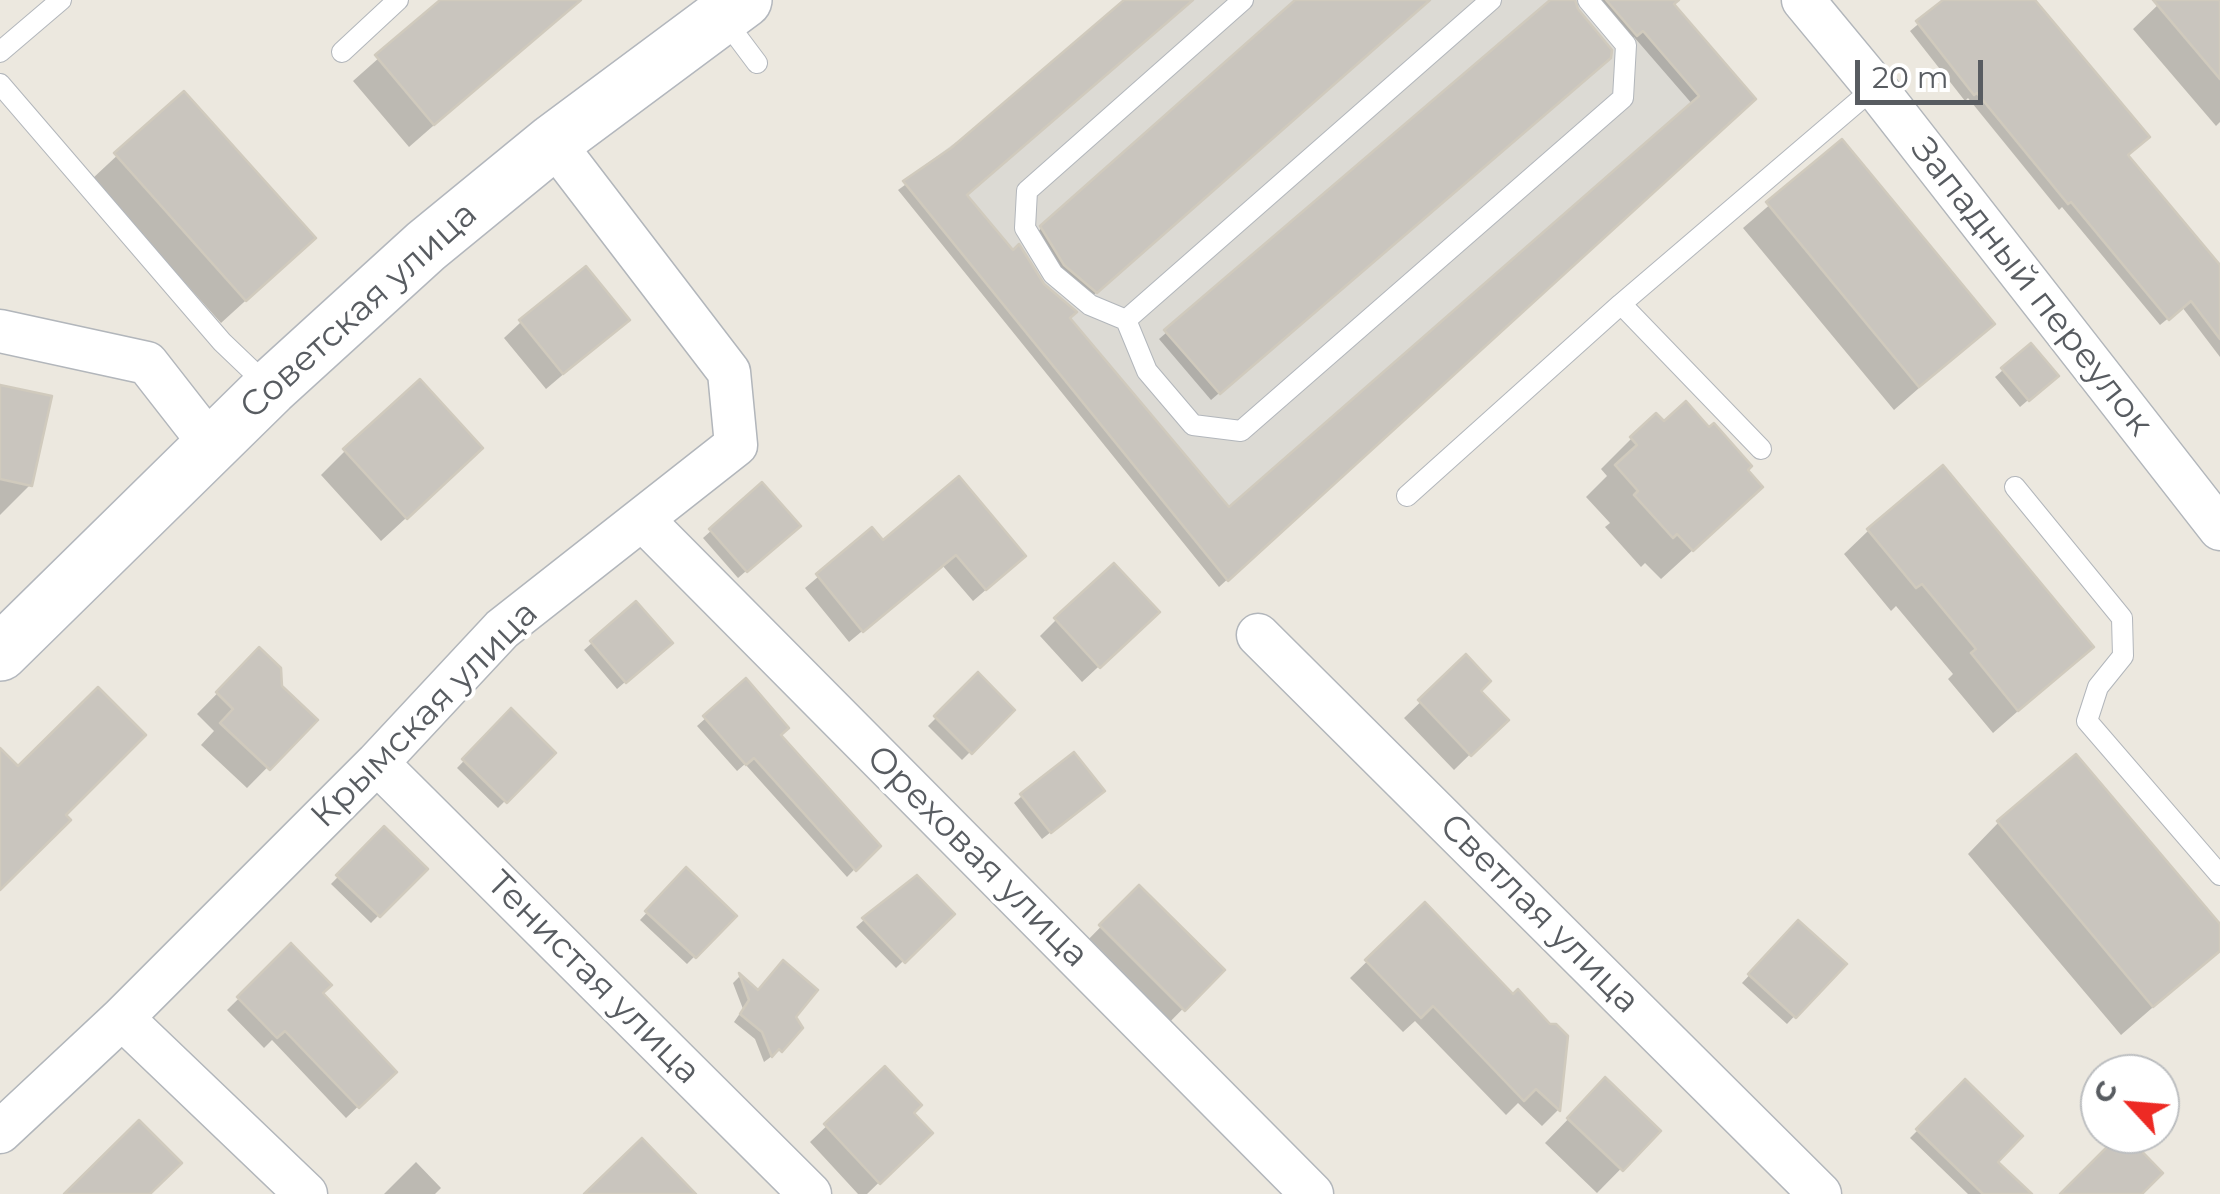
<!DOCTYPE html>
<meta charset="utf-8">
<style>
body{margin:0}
#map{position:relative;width:2220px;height:1194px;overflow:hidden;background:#ece8df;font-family:Montserrat,sans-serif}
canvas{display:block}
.north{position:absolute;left:2080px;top:1054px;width:100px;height:100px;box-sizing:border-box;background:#fff;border:2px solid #bcbec0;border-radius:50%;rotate:296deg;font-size:28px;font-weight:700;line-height:40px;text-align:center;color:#585c61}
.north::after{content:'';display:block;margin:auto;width:35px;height:45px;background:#ed2a24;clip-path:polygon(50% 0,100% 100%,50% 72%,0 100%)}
.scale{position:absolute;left:1855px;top:60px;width:128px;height:45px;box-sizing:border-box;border:5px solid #585c61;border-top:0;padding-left:12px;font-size:30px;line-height:35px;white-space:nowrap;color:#585c61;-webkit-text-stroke:8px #fff;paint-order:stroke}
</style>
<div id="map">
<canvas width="2220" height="1194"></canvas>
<div class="north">С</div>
<div class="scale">20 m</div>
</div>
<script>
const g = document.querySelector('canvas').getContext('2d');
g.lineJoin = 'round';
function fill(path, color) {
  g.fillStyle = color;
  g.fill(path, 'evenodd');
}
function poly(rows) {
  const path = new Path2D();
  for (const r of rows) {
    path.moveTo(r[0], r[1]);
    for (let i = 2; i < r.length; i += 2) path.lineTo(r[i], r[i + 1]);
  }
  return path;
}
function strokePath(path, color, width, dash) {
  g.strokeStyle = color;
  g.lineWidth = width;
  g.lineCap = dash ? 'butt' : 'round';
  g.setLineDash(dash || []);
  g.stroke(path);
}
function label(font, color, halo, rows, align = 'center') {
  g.font = font + ' Montserrat,sans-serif';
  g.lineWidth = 8;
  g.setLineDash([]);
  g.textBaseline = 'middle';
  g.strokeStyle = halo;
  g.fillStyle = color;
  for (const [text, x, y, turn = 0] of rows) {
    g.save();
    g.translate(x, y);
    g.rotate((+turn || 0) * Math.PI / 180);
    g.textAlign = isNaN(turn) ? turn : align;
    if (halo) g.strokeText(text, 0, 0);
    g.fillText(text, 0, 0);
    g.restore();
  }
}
fill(poly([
 [1124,0,1671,0,1756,99,1228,581,903,181,971,131]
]), '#dcdad4');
fill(poly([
 [444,0,576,1,409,147,353,81],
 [1128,0,1191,0,964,196,1228,510,1693,105,1634,37,1628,42,1592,0,1667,0,1753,99,1219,587,898,190,953,150],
 [1298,0,1427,0,1089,299,1056,272,1034,235],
 [1554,0,1573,0,1601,65,1211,400,1159,339],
 [1947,0,2032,0,2126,155,2220,269,2220,357,2182,307,2160,325,2062,207,2059,210,1968,98,1965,101,1910,31],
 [2163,0,2220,0,2220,122,2216,126,2133,29],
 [183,94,288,262,221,323,92,179],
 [1841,143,1992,324,1894,410,1743,228],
 [627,320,546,389,504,338,521,322],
 [2003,370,2048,383,2020,407,1995,377],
 [0,388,30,485,0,515],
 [1632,438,1729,517,1661,579,1645,563,1641,567,1605,527,1610,523,1586,497,1607,476,1601,469],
 [345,451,456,472,381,541,321,475],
 [959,479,1011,568,973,601,942,565,849,642,805,588,872,531,883,544],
 [762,485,790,533,738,578,703,538],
 [1868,531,2091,647,1993,733,1948,679,1953,674,1896,606,1891,611,1844,554],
 [1056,620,1140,628,1082,682,1040,636],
 [592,643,662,650,617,689,584,650],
 [259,651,280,687,314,720,247,788,201,745,214,731,197,714],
 [1466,658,1477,691,1505,720,1454,770,1404,718],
 [978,676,1012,710,962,760,928,726],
 [746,682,778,735,877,846,847,877,745,764,737,771,697,726],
 [511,712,552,753,498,808,457,768],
 [2076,758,2220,928,2220,949,2121,1035,1968,854,1998,823],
 [1022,796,1094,798,1042,839,1014,803],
 [384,830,424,869,371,923,331,884],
 [686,871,734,916,687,964,640,920],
 [1139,888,1221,970,1159,1033,1077,951],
 [1425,905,1513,997,1565,1037,1558,1110,1542,1126,1518,1103,1506,1115,1415,1021,1403,1032,1350,978],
 [951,914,896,968,856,927,864,920],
 [1798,923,1843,964,1787,1024,1742,983],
 [291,947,320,993,394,1072,346,1118,272,1040,264,1048,227,1010],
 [739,977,793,1017,780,1050,764,1062,755,1039,734,1022,743,1009,733,983],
 [885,1070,911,1113,930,1133,867,1194,858,1194,810,1142],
 [1605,1081,1658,1131,1597,1193,1545,1143],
 [1965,1083,1995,1162,2028,1194,1968,1194,1910,1138],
 [416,1162,441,1188,435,1194,384,1194]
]), '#0003');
const building = poly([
 [440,0,581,0,434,125,375,55,440,0],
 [1124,0,1193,0,967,195,1013,250,1019,244,1044,284,1077,312,1070,318,1229,507,1699,96,1643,31,1637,36,1606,0,1679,0,1674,4,1756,99,1228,581,903,181,951,148,1124,0],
 [1295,0,1430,0,1097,293,1064,265,1040,226,1295,0],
 [1550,0,1575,0,1578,9,1612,50,1611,58,1220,394,1164,330,1550,0],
 [1943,0,2035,0,2150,137,2128,155,2220,265,2220,339,2191,301,2169,320,2071,202,2068,204,1977,93,1974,95,1916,21,1943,0],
 [2153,0,2220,0,2220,79,2153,0],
 [184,91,316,238,246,301,114,153,184,91],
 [1842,139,1995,324,1919,387,1766,202,1842,139],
 [586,266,630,320,563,374,519,320,586,266],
 [2031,343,2059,376,2029,401,2001,368,2031,343],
 [420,379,483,448,407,519,343,449,420,379],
 [0,385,52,396,32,486,0,479,0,385],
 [1686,401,1709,427,1714,423,1752,466,1748,470,1763,487,1693,551,1677,534,1673,538,1634,495,1638,491,1615,465,1637,445,1630,437,1656,413,1664,421,1686,401],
 [1943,465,2094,647,2018,711,1971,653,1976,649,1922,584,1916,588,1867,529,1943,465],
 [959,476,1026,556,986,590,956,555,863,632,816,574,872,527,883,540,959,476],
 [762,482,801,526,747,572,709,529,762,482],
 [1114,563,1160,612,1100,668,1054,618,1114,563],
 [636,601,673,643,626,683,590,641,636,601],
 [259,647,281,668,282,686,318,720,270,770,220,723,233,709,216,692,259,647],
 [1466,654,1491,681,1481,691,1509,720,1471,756,1418,700,1466,654],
 [978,672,1015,710,972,754,934,716,978,672],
 [746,678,789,728,781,735,881,846,856,871,754,758,746,765,703,716,746,678],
 [98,687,146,735,66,815,71,820,0,890,0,748,18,766,98,687],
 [511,708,556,753,507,803,462,759,511,708],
 [1074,752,1105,791,1051,833,1020,794,1074,752],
 [2076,754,2220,924,2220,951,2153,1007,1997,821,2076,754],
 [384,826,428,869,380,917,336,875,384,826],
 [686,867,737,916,696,958,645,911,686,867],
 [917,875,955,914,905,963,862,918,917,875],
 [1139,885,1225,970,1185,1011,1099,925,1139,885],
 [1425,902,1513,994,1518,989,1550,1024,1556,1024,1568,1036,1560,1111,1536,1089,1524,1101,1433,1006,1421,1018,1365,960,1425,902],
 [1798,920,1847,964,1796,1018,1748,974,1798,920],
 [291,943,332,985,323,993,397,1072,359,1108,285,1031,277,1038,237,997,291,943],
 [783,960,818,990,796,1017,803,1028,782,1052,779,1049,772,1057,762,1032,740,1014,749,1000,739,973,758,990,783,960],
 [885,1066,922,1105,914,1113,933,1133,880,1184,824,1124,885,1066],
 [1605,1077,1661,1131,1623,1171,1567,1118,1605,1077],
 [1965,1079,2023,1136,1998,1162,2032,1194,1983,1194,1916,1129,1965,1079],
 [139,1120,182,1163,150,1194,64,1194,139,1120],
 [2120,1134,2125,1134,2163,1173,2142,1194,2060,1194,2120,1134],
 [642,1138,696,1194,584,1194,642,1138]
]);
fill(building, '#c9c5be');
strokePath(building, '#d0cabd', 2.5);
const lane = poly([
 [1491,0,1126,320,1147,371,1193,425,1241,431,1623,98,1626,45,1588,0],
 [724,19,757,63],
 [0,52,61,0],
 [342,52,398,0],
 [0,84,222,342,267,385],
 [1621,304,1761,449],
 [1126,320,1090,305,1053,274,1025,228,1027,191,1243,0],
 [2015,487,2122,618,2123,656,2098,687,2087,721,2220,875],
 [1407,496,1621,304,1875,87]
]);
const street = poly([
 [1803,0,1875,87,2220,529],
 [0,331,147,363,211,445],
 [643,520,1312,1194],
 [1258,635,1820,1194],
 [377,763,810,1194],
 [122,1018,306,1194],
 [0,1132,122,1018,377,763,502,629,736,445,729,372,553,142]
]);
const secondary = poly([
 [0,653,270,388,426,246,553,142,744,0]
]);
strokePath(lane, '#b2b6bb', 22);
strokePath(street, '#b2b6bb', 45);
strokePath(secondary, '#b3b7bd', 58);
strokePath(lane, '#fff', 20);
strokePath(street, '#fff', 42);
strokePath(secondary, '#fff', 55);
label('35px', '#585c61', '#fff', [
 ["Западный переулок",2031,287,52],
 ["Советская улица",359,311,-42],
 ["Крымская улица",425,715,-45],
 ["Ореховая улица",977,857,45],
 ["Светлая улица",1539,914,45],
 ["Тенистая улица",593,978,45]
]);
</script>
